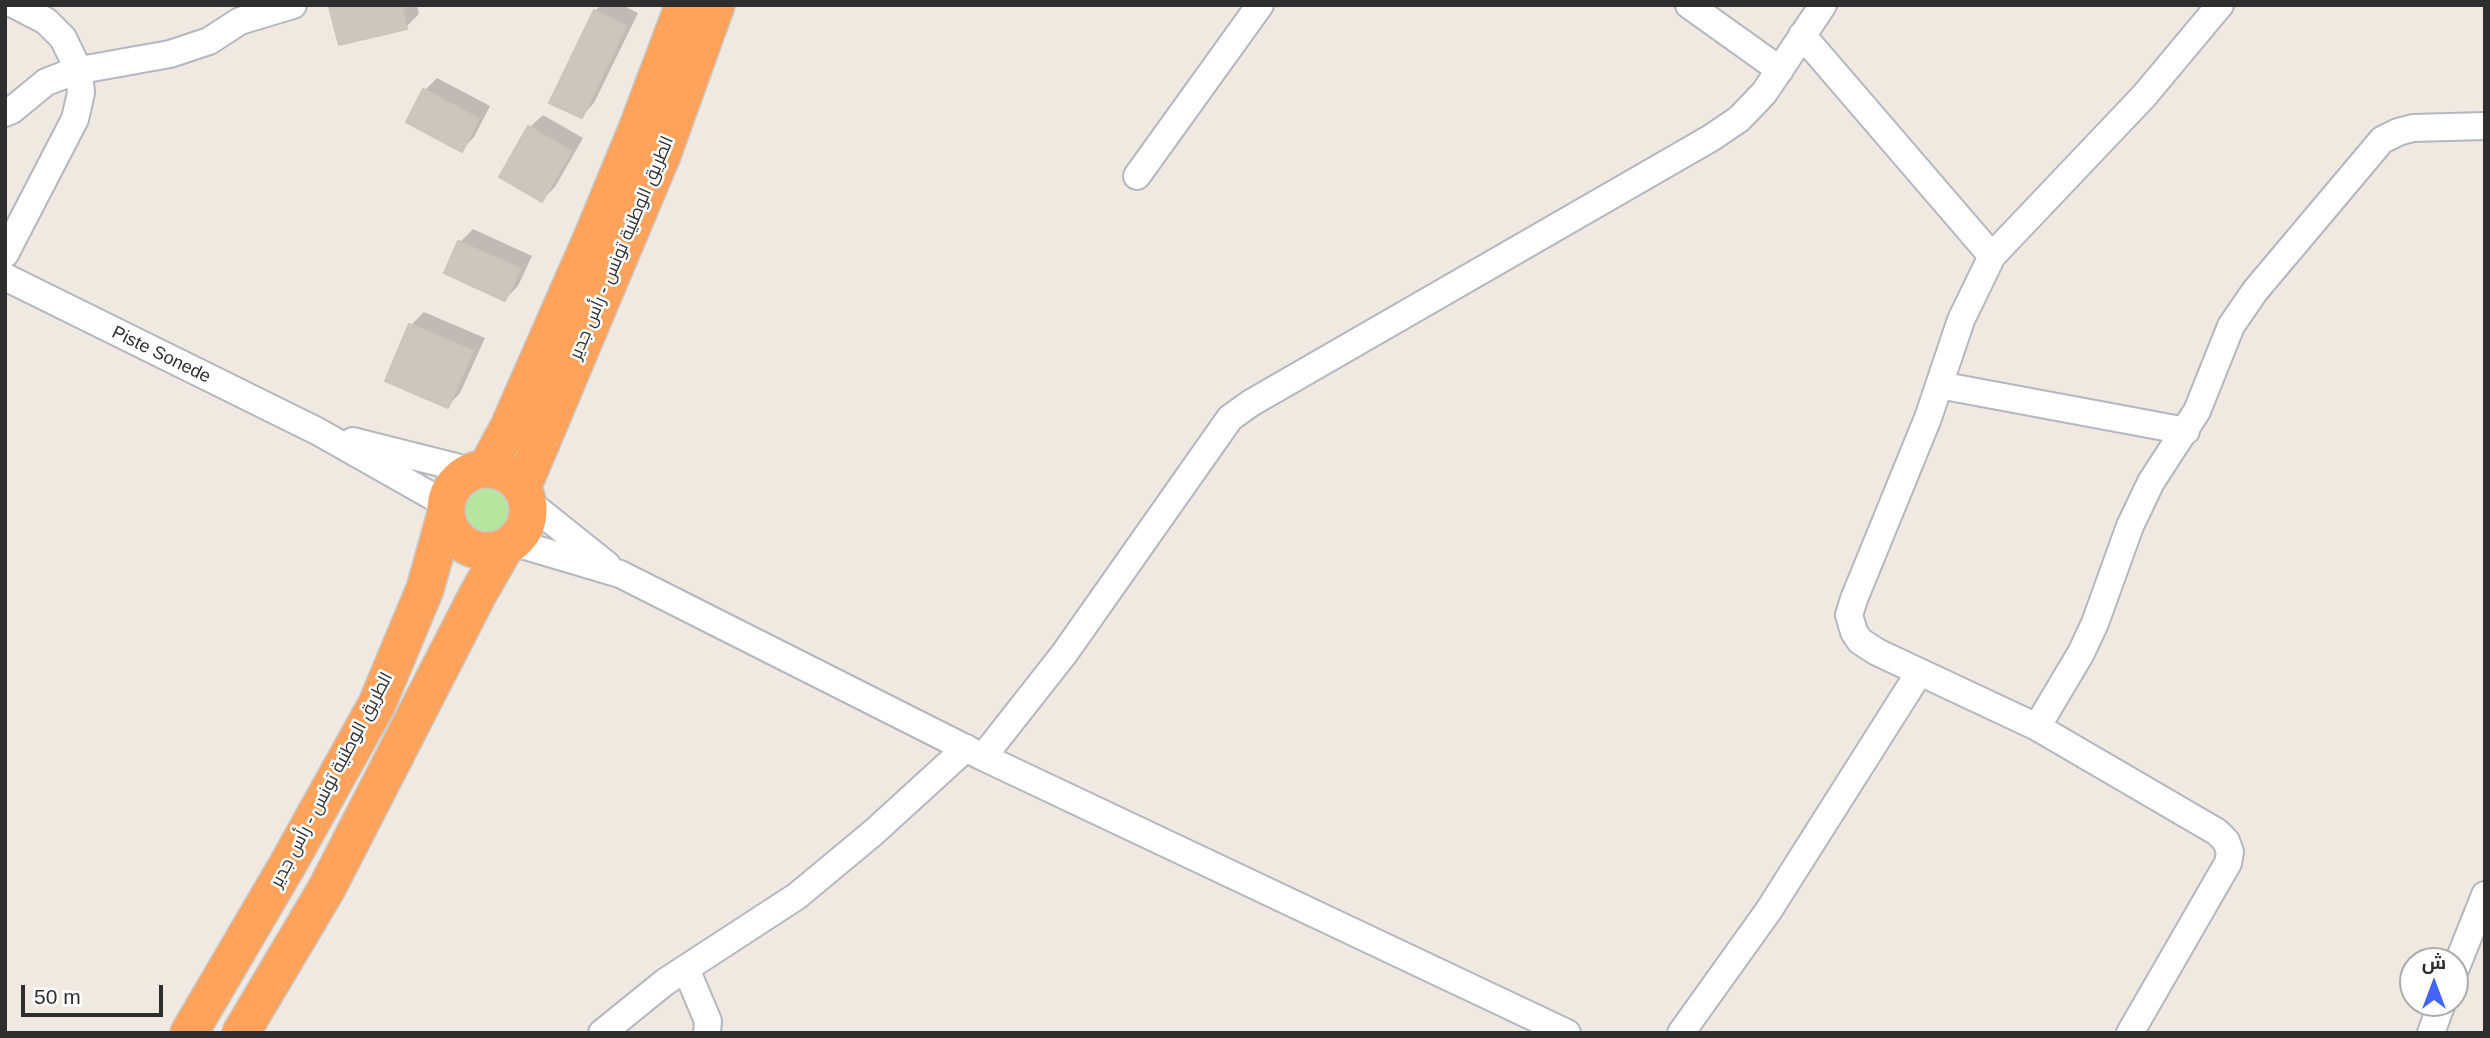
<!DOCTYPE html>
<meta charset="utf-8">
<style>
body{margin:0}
#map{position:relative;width:2490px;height:1038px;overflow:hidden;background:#efe9e1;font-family:Helvetica,Cairo,sans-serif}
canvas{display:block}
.frame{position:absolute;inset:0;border:7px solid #2e2e2e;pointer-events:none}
.north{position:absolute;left:2399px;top:947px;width:70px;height:70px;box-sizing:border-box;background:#fff;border:2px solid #ababab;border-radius:50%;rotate:0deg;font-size:19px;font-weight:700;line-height:28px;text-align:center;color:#2e2e2e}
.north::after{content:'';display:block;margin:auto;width:24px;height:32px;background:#4264fb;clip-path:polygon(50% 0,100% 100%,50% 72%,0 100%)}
.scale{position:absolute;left:21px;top:985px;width:142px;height:32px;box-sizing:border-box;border:4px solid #2e2e2e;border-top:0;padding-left:9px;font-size:21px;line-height:24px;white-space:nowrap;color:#2e2e2e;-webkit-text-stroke:5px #fff;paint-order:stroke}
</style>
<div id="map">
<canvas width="2490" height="1038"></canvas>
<div class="frame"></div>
<div class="north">ش</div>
<div class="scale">50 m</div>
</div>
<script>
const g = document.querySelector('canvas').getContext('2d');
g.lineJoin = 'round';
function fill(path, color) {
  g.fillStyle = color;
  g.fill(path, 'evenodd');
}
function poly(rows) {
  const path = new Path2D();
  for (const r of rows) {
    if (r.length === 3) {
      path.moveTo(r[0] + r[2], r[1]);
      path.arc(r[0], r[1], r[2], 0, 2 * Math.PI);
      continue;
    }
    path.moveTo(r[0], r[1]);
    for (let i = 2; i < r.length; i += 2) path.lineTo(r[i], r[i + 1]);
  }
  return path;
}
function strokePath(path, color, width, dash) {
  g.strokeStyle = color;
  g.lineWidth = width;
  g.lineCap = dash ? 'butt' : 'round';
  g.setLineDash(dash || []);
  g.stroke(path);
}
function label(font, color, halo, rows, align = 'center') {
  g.font = font + ' Helvetica,Cairo,sans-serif';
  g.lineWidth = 5;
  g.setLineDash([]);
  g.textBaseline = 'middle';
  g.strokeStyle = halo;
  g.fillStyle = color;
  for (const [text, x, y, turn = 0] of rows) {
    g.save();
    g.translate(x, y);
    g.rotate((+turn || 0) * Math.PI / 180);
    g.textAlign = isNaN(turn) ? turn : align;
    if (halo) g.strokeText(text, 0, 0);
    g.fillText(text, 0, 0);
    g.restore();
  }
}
fill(poly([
 [486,511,28]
]), '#b6e59e');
fill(poly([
 [334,5,417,5,419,14,406,27,331,8],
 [601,5,622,5,638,13,594,103,582,116,595,11],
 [437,78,490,106,474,137,461,150,424,91],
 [543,115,583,138,555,187,542,200,530,127],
 [473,229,532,256,518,286,505,299,446,272,460,242],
 [424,312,485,338,460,393,448,406,387,380,411,325]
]), '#0003');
const building = poly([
 [337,5,402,5,407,29,339,45,329,7,337,5],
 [594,10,626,26,582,118,549,103,594,10],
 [423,89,479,119,462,152,406,122,423,89],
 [528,126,571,151,542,202,499,177,528,126],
 [458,241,520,269,505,301,444,273,458,241],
 [409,324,473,351,448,408,385,381,409,324]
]);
fill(building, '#cbc7bf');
strokePath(building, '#cbc5ba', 2);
const minor = poly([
 [1689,5,1780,70],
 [1802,35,1992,256,1961,320,1928,418,1854,599,1849,615,1854,632,1860,641,1877,652,2037,727,2217,832,2226,841,2230,852,2228,863,2130,1033],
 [5,113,12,110,46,82,75,71,170,54,209,41,240,21,293,5],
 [1137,176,1260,5],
 [5,254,75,119,81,93,79,71,63,38,46,21,15,5],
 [1992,256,2144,96,2220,5],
 [5,277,317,431,446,504],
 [1939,385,2186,431],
 [353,441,472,471],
 [527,501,607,565],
 [512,542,620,574,983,757,1567,1033],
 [2037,727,2081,653,2095,623,2130,526,2151,482,2197,411,2231,326,2255,291,2382,140,2398,132,2413,128,2485,126],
 [983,757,1064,654,1230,418,1251,403,1711,138,1739,119,1764,93,1823,5],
 [686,969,708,1021,707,1033],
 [2455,970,2485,895],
 [602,1033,665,982,797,896,874,832,966,748],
 [1681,1033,1769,910,1919,673],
 [2431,1033,2442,1003]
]);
const highway = poly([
 [486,469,508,429,592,238,636,132,684,5],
 [487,510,41],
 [522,488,662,155,716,5],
 [189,1033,288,864,377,704,425,589,446,514],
 [241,1033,327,888,478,594,505,547]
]);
strokePath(minor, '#b4b7c1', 30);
strokePath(highway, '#c9c9c9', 40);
strokePath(minor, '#fff', 26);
strokePath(highway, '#ffa35c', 37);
label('18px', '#2e2e2e', '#fff', [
 ["الطريق الوطنية تونس - رأس جدير",622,248,-67],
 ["Piste Sonede",161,355,26],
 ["الطريق الوطنية تونس - رأس جدير",332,780,-62]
]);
</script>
